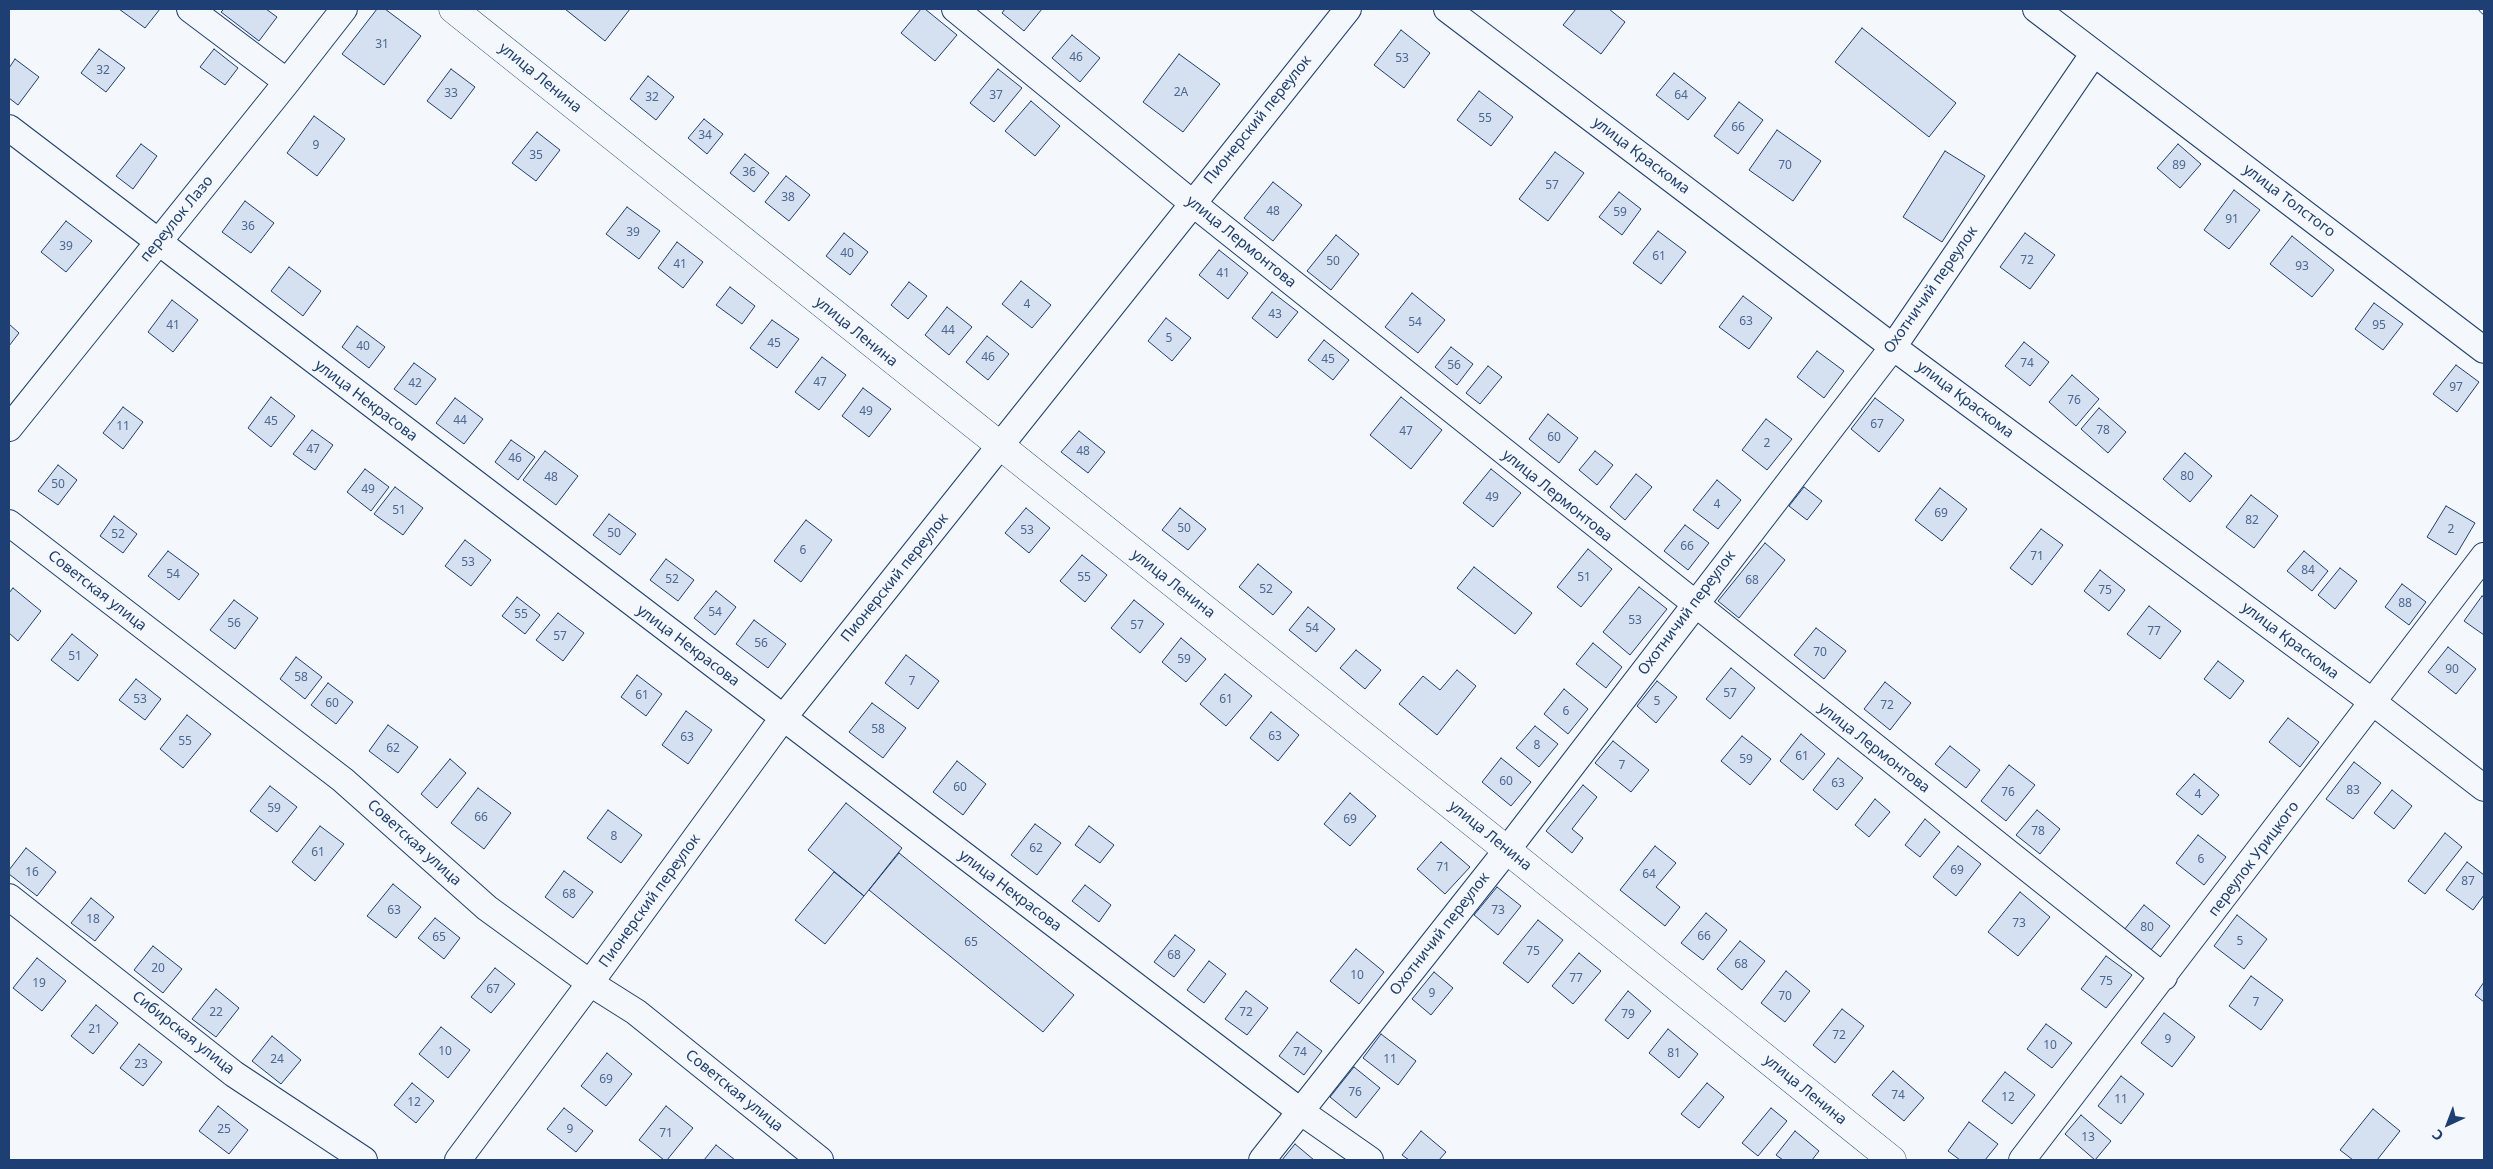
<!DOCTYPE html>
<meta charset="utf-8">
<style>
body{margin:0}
#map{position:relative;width:2493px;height:1169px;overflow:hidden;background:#f4f7fb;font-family:"Noto Sans",sans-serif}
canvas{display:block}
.frame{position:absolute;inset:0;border:10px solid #1d3f73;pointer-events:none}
.north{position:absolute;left:2423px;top:1099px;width:50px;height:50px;-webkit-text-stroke:4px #f4f7fb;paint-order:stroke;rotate:223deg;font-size:14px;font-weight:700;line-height:20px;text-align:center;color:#1d3f73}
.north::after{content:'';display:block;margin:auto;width:18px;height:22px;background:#1d3f73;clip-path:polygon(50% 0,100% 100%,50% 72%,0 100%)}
</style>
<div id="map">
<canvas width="2493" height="1169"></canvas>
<div class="frame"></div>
<div class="north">С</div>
</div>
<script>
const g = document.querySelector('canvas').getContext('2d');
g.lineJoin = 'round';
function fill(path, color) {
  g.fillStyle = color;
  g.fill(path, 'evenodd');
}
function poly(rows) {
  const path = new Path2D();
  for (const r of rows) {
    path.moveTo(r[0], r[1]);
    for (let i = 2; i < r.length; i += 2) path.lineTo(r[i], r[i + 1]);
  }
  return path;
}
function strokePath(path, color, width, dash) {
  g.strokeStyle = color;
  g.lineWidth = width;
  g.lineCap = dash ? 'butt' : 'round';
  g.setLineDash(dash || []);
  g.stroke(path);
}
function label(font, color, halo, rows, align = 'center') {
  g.font = font + ' "Noto Sans",sans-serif';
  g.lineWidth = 4;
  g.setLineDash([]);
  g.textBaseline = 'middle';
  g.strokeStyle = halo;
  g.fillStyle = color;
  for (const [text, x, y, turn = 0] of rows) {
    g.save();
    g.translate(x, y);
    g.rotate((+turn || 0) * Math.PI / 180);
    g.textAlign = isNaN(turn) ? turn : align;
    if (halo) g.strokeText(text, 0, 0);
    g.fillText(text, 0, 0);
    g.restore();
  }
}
const building = poly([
 [119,9,160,9,145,28,119,9],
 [224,9,266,9,277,17,259,41,221,12,224,9],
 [377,9,385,9,421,36,384,85,342,54,377,9],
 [565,9,630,9,605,41,565,9],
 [921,9,925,9,957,35,935,61,901,33,921,9],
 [1005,9,1042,9,1024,31,1002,13,1005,9],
 [1576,9,1609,9,1625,22,1601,54,1563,25,1576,9],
 [1862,28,1956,103,1929,137,1835,62,1862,28],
 [1401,30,1430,53,1404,88,1374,65,1401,30],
 [1072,35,1100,58,1080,82,1052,58,1072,35],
 [99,49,125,68,106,92,81,73,99,49],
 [214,49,238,68,225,85,200,67,214,49],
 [1179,54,1220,84,1183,132,1143,102,1179,54],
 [15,59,39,77,18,105,9,98,9,68,15,59],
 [451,69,475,87,451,119,427,101,451,69],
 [998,69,1022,88,994,122,970,103,998,69],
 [1674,73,1706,98,1688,120,1656,95,1674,73],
 [648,76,674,97,656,120,630,99,648,76],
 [1479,91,1513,117,1491,146,1457,120,1479,91],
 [1031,101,1060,126,1035,156,1005,131,1031,101],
 [1739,102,1763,120,1738,154,1714,136,1739,102],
 [314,116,345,139,317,176,287,153,314,116],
 [704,119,723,134,707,154,688,138,704,119],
 [1777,130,1821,161,1793,201,1749,170,1777,130],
 [537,132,560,150,536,181,512,163,537,132],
 [141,144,157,156,133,189,116,176,141,144],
 [2178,144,2201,164,2180,188,2157,168,2178,144],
 [1945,151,1985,176,1942,242,1903,217,1945,151],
 [1555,152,1584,173,1548,221,1519,199,1555,152],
 [745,154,769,173,754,192,730,173,745,154],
 [786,176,810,195,789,221,765,202,786,176],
 [1273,182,1302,205,1273,241,1244,218,1273,182],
 [2234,190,2260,210,2229,249,2204,230,2234,190],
 [1619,192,1641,209,1622,235,1599,217,1619,192],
 [245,201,274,223,251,253,222,232,245,201],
 [627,207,660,231,639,259,606,234,627,207],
 [66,221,92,241,66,272,41,252,66,221],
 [1658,231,1686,252,1661,284,1633,263,1658,231],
 [844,233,868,252,850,275,826,256,844,233],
 [2025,233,2055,255,2030,289,2000,267,2025,233],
 [1336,235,1359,254,1331,290,1307,271,1336,235],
 [2292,236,2334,270,2312,297,2270,264,2292,236],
 [677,242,703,262,683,288,658,268,677,242],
 [1219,250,1248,273,1228,299,1199,275,1219,250],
 [289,267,321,291,303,316,271,291,289,267],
 [1021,281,1051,305,1032,328,1002,304,1021,281],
 [909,282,927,296,908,319,891,305,909,282],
 [730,287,755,306,742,324,716,305,730,287],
 [1272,292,1298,312,1277,338,1252,318,1272,292],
 [1412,293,1445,320,1418,353,1385,327,1412,293],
 [1743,296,1772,318,1749,349,1719,327,1743,296],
 [172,300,198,320,173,352,148,332,172,300],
 [2374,303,2403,324,2383,350,2355,329,2374,303],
 [947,307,972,327,949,355,925,335,947,307],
 [1166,318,1191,338,1172,361,1148,341,1166,318],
 [772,320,799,339,777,368,750,348,772,320],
 [9,324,19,333,9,346,9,324],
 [357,326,385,347,369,368,342,347,357,326],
 [987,336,1009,354,988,380,966,362,987,336],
 [1324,340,1349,360,1333,380,1308,360,1324,340],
 [2024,342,2049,362,2030,386,2005,366,2024,342],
 [1451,347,1473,364,1457,385,1435,367,1451,347],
 [1817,351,1844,371,1824,398,1797,377,1817,351],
 [822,357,846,375,819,410,795,392,822,357],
 [414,363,436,379,416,405,394,389,414,363],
 [2456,365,2479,382,2457,412,2433,394,2456,365],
 [1488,366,1502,377,1480,404,1466,393,1488,366],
 [2072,375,2099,399,2076,426,2049,402,2072,375],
 [863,388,891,409,869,437,842,416,863,388],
 [271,397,295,416,271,447,248,428,271,397],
 [1401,397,1442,430,1411,469,1370,435,1401,397],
 [455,398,483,419,464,444,436,423,455,398],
 [1875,398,1904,420,1879,452,1851,429,1875,398],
 [123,407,143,422,123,449,103,433,123,407],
 [2099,408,2126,432,2108,453,2081,429,2099,408],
 [1548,414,1578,438,1559,463,1529,439,1548,414],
 [1766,419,1792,439,1767,470,1742,450,1766,419],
 [312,430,333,445,315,470,293,454,312,430],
 [1079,431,1105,452,1088,473,1061,452,1079,431],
 [511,440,535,457,518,480,495,462,511,440],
 [545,451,578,476,556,505,523,480,545,451],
 [1595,451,1613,465,1597,485,1579,470,1595,451],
 [2185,453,2212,476,2190,502,2163,479,2185,453],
 [58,465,77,480,58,505,38,491,58,465],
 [365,469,389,487,371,511,347,492,365,469],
 [1491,469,1521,493,1493,527,1463,503,1491,469],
 [1636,474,1652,487,1625,520,1610,507,1636,474],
 [1717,480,1741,500,1718,529,1693,510,1717,480],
 [395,487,423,508,403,535,374,514,395,487],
 [1804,487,1822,501,1807,520,1789,506,1804,487],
 [1940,488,1967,509,1942,541,1915,520,1940,488],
 [2251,495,2278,516,2254,548,2226,527,2251,495],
 [2446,506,2475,523,2456,555,2427,537,2446,506],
 [1026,508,1050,528,1029,553,1005,533,1026,508],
 [1180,508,1206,529,1188,550,1162,530,1180,508],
 [609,514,636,534,620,555,593,535,609,514],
 [114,516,137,534,123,553,100,536,114,516],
 [806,520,832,540,801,582,774,561,806,520],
 [1685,525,1709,543,1688,570,1664,551,1685,525],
 [2041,529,2063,545,2032,585,2010,568,2041,529],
 [465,540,491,560,471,586,445,566,465,540],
 [1765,543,1785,560,1739,618,1718,601,1765,543],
 [1588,549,1612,569,1581,607,1557,587,1588,549],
 [168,551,199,574,179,600,148,576,168,551],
 [2304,551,2328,571,2312,591,2287,571,2304,551],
 [1082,555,1107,575,1085,602,1060,581,1082,555],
 [666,559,694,580,678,601,650,580,666,559],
 [1258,564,1292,592,1273,615,1239,587,1258,564],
 [1474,567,1532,613,1515,634,1457,588,1474,567],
 [2340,568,2357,581,2335,609,2318,595,2340,568],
 [2100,570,2125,590,2109,611,2084,591,2100,570],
 [2402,584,2426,602,2409,625,2385,607,2402,584],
 [1639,587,1667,609,1630,655,1603,632,1639,587],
 [13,588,41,611,18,641,9,633,9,593,13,588],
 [716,591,736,607,715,635,694,618,716,591],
 [2482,596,2484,597,2484,635,2464,621,2482,596],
 [517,597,540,615,525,634,502,616,517,597],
 [234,600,258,618,235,649,210,630,234,600],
 [1134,600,1164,624,1140,653,1111,628,1134,600],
 [2149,606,2181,631,2160,659,2127,634,2149,606],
 [1308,607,1335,629,1316,652,1289,630,1308,607],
 [558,613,584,633,563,661,536,640,558,613],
 [754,620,786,644,768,668,736,644,754,620],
 [1816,628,1846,651,1824,679,1794,655,1816,628],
 [72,634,98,655,78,681,51,660,72,634],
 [1181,638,1206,659,1186,682,1162,662,1181,638],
 [1593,643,1622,667,1606,688,1576,664,1593,643],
 [2448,647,2476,669,2456,694,2428,672,2448,647],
 [1356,650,1381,670,1365,689,1340,668,1356,650],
 [906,655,939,681,918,709,885,683,906,655],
 [296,657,322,677,305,699,280,679,296,657],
 [2218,661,2244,681,2230,699,2204,679,2218,661],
 [1731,668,1755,688,1730,719,1706,699,1731,668],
 [1457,670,1476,686,1437,735,1399,704,1423,676,1440,690,1457,670],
 [1225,674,1252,696,1226,726,1200,704,1225,674],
 [637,675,662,694,646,716,621,697,637,675],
 [136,679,161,699,145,720,119,700,136,679],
 [1657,681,1677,697,1656,723,1637,706,1657,681],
 [1885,682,1911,703,1890,730,1864,709,1885,682],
 [328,683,353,702,336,724,311,705,328,683],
 [1564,689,1588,709,1568,734,1544,714,1564,689],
 [872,703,906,728,883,758,849,732,872,703],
 [686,711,712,730,688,764,662,745,686,711],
 [1271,712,1299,735,1278,761,1250,738,1271,712],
 [187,715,211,734,183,768,160,749,187,715],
 [2288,718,2319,742,2300,767,2269,742,2288,718],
 [388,725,418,747,398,773,369,751,388,725],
 [1535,726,1558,744,1539,767,1516,748,1535,726],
 [1801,734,1825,754,1803,780,1780,761,1801,734],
 [1742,736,1771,759,1750,785,1721,761,1742,736],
 [1613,741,1649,770,1631,792,1595,763,1613,741],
 [1950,746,1980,770,1966,788,1935,764,1950,746],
 [1501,758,1531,782,1511,806,1482,782,1501,758],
 [1838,758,1863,778,1837,810,1813,790,1838,758],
 [450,759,466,773,437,808,421,794,450,759],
 [957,761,986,784,963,815,933,792,957,761],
 [2354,762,2381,783,2353,819,2326,799,2354,762],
 [2009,765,2035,785,2006,821,1981,801,2009,765],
 [2194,774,2219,795,2202,815,2176,794,2194,774],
 [1583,785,1597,797,1572,829,1583,838,1572,853,1546,831,1583,785],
 [270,786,297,807,277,832,250,811,270,786],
 [478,788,511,813,484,849,451,823,478,788],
 [2392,790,2412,806,2394,829,2374,813,2392,790],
 [1350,793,1376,816,1350,846,1324,824,1350,793],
 [1875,799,1890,812,1869,837,1855,825,1875,799],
 [846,803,902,848,864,896,808,850,846,803],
 [608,810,642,835,621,863,587,838,608,810],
 [2037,810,2060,829,2040,854,2016,835,2037,810],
 [1925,819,1940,832,1920,857,1905,845,1925,819],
 [1035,824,1061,843,1037,875,1011,855,1035,824],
 [320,826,344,844,315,881,292,862,320,826],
 [1089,826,1114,845,1100,863,1075,845,1089,826],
 [2445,833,2462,847,2425,894,2408,881,2445,833],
 [2198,835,2226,857,2204,885,2176,863,2198,835],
 [1441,842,1470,867,1445,894,1417,869,1441,842],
 [1655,846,1676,863,1656,887,1680,907,1665,926,1620,890,1655,846],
 [1958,846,1981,864,1956,896,1933,877,1958,846],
 [26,848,56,872,37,896,9,874,9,870,26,848],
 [899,853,1074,995,1043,1032,869,890,899,853],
 [2467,862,2484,875,2484,895,2473,910,2446,890,2467,862],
 [564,871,593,892,573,918,545,897,564,871],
 [834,872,864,896,825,944,795,920,834,872],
 [393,884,421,907,396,938,367,916,393,884],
 [1085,885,1111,905,1099,922,1072,901,1085,885],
 [1497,887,1521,906,1498,935,1474,915,1497,887],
 [2020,892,2050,917,2018,956,1988,932,2020,892],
 [91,898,114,917,95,941,71,923,91,898],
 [2144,905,2170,926,2150,951,2124,930,2144,905],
 [1706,913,1727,930,1703,960,1681,943,1706,913],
 [2237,915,2267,939,2244,969,2214,946,2237,915],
 [435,918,460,938,444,959,418,938,435,918],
 [1538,920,1563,940,1528,983,1503,963,1538,920],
 [1175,935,1195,950,1174,977,1154,962,1175,935],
 [1740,941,1765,961,1742,990,1717,969,1740,941],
 [153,946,182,969,163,993,134,970,153,946],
 [1356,949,1384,972,1359,1004,1330,981,1356,949],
 [1579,953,1601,971,1573,1004,1552,986,1579,953],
 [2106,956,2132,975,2106,1008,2081,989,2106,956],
 [37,958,66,981,42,1011,13,988,37,958],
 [1209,961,1226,974,1204,1003,1187,990,1209,961],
 [495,968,515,984,491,1013,471,997,495,968],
 [1786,971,1810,991,1785,1022,1761,1003,1786,971],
 [1434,972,1453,988,1431,1015,1412,999,1434,972],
 [2251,976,2283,1000,2261,1030,2229,1006,2251,976],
 [2484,982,2484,1002,2475,995,2484,982],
 [216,989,239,1008,216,1037,192,1019,216,989],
 [1246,991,1268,1008,1247,1035,1225,1019,1246,991],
 [1628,991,1651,1011,1628,1039,1605,1020,1628,991],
 [96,1005,118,1023,93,1054,71,1036,96,1005],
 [1842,1009,1864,1026,1835,1063,1813,1045,1842,1009],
 [2164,1013,2195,1037,2172,1067,2141,1043,2164,1013],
 [2046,1024,2072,1043,2052,1068,2027,1049,2046,1024],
 [441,1027,470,1050,448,1078,419,1054,441,1027],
 [1668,1029,1698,1054,1679,1078,1649,1053,1668,1029],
 [1297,1032,1322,1051,1304,1075,1279,1056,1297,1032],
 [1381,1034,1416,1061,1398,1085,1363,1058,1381,1034],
 [272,1036,301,1060,281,1084,252,1061,272,1036],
 [139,1044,162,1062,143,1086,120,1068,139,1044],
 [607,1053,632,1074,606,1106,581,1086,607,1053],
 [1354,1067,1380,1088,1356,1118,1330,1097,1354,1067],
 [1893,1071,1924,1098,1904,1121,1872,1095,1893,1071],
 [2005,1072,2035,1095,2012,1124,1982,1101,2005,1072],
 [2121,1076,2144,1094,2121,1124,2098,1106,2121,1076],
 [412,1083,434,1101,416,1123,394,1105,412,1083],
 [1707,1083,1724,1097,1699,1128,1681,1114,1707,1083],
 [218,1106,248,1130,229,1154,199,1131,218,1106],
 [666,1106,693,1128,667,1160,664,1160,639,1140,666,1106],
 [564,1108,593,1131,576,1152,547,1129,564,1108],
 [1771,1108,1787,1121,1758,1156,1742,1143,1771,1108],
 [2373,1109,2400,1131,2377,1160,2353,1160,2340,1150,2373,1109],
 [2081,1115,2111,1141,2095,1160,2065,1134,2081,1115],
 [1969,1122,1998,1144,1985,1160,1960,1160,1948,1151,1969,1122],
 [1421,1131,1446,1152,1439,1160,1409,1160,1402,1155,1421,1131],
 [1795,1131,1819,1151,1812,1160,1783,1160,1776,1155,1795,1131],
 [1295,1144,1314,1160,1282,1160,1295,1144],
 [716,1145,735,1160,704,1160,716,1145]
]);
fill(building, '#d5e0f0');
strokePath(building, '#1d3f73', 1);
const minor = poly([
 [190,9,287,82],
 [955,9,1191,202,2164,977],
 [1447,9,1893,347,2374,703,2484,788],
 [2036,9,2484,350],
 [9,128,1300,1111,1370,1160],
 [9,428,287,82,344,9],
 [9,523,343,780,487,908,590,983,636,1012,820,1160],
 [9,897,234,1074,364,1160],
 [458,1160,590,983,783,718,1348,9],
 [1262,1160,1507,850,1893,347,2094,53],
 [2022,1160,2484,556]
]);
const major = poly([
 [453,9,1507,850,1892,1160]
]);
strokePath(minor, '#1d3f73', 28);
strokePath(major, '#1d3f73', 29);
strokePath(minor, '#f4f7fb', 26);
strokePath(major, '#f4f7fb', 28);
const rail = poly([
 [2481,9,2484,12]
]);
strokePath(rail, '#1d3f73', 5.5);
strokePath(rail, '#f4f7fb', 4, [11]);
label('12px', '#4b6792', null, [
 ["31",382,45],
 ["46",1076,58],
 ["53",1402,59],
 ["32",103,71],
 ["2А",1181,93],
 ["33",451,94],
 ["37",996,96],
 ["64",1681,96],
 ["32",652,98],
 ["55",1485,119],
 ["66",1738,128],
 ["34",705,136],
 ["9",316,146],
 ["35",536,156],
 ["70",1785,166],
 ["89",2179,166],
 ["36",749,173],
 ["57",1552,186],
 ["38",788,198],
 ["48",1273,212],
 ["59",1620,213],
 ["91",2232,220],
 ["36",248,227],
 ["39",633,233],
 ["39",66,247],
 ["40",847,254],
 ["61",1659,257],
 ["72",2027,261],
 ["50",1333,262],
 ["41",680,265],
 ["93",2302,267],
 ["41",1223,274],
 ["4",1027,305],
 ["43",1275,315],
 ["63",1746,322],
 ["54",1415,323],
 ["41",173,326],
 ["95",2379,326],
 ["44",948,331],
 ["5",1169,339],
 ["45",774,344],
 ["40",363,347],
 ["46",988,358],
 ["45",1328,360],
 ["74",2027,364],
 ["56",1454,366],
 ["47",820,383],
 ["42",415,384],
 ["97",2456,388],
 ["76",2074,401],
 ["49",866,412],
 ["44",460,421],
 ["45",271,422],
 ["67",1877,425],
 ["11",123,427],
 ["78",2103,431],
 ["47",1406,432],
 ["60",1554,438],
 ["2",1767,444],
 ["47",313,450],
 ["48",1083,452],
 ["46",515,459],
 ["80",2187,477],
 ["48",551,478],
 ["50",58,485],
 ["49",368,490],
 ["49",1492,498],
 ["4",1717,505],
 ["51",399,511],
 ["69",1941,514],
 ["82",2252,521],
 ["50",1184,529],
 ["2",2451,530],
 ["53",1027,531],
 ["50",614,534],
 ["52",118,535],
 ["66",1687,547],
 ["6",803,551],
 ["71",2037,557],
 ["53",468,563],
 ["84",2308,571],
 ["54",173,575],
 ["55",1084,578],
 ["51",1584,578],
 ["52",672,580],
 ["68",1752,581],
 ["52",1266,590],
 ["75",2105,591],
 ["88",2405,604],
 ["54",715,613],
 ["55",521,615],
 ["53",1635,621],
 ["56",234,624],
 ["57",1137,626],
 ["54",1312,629],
 ["77",2154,632],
 ["57",560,637],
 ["56",761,644],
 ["70",1820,653],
 ["51",75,657],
 ["59",1184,660],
 ["90",2452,670],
 ["58",301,678],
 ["7",912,682],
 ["57",1730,694],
 ["61",642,696],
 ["53",140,700],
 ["61",1226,700],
 ["5",1657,702],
 ["60",332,704],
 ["72",1887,706],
 ["6",1566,712],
 ["58",878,730],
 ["63",1275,737],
 ["63",687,738],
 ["55",185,742],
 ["8",1537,746],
 ["62",393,749],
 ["61",1802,757],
 ["59",1746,760],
 ["7",1622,766],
 ["60",1506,782],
 ["63",1838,784],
 ["60",960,788],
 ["83",2353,791],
 ["76",2008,793],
 ["4",2198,795],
 ["59",274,809],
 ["66",481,818],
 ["69",1350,820],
 ["78",2038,832],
 ["8",614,837],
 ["62",1036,849],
 ["61",318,853],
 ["6",2201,860],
 ["71",1443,868],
 ["69",1957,871],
 ["16",32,873],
 ["64",1649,875],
 ["87",2468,882],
 ["68",569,895],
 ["63",394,911],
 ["73",1498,911],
 ["18",93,920],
 ["73",2019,924],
 ["80",2147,928],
 ["66",1704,937],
 ["65",439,938],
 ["5",2240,942],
 ["65",971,943],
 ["75",1533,952],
 ["68",1174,956],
 ["68",1741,965],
 ["20",158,969],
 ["10",1357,976],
 ["77",1576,979],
 ["75",2106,982],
 ["19",39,984],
 ["67",493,990],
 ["9",1432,994],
 ["70",1785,997],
 ["7",2256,1003],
 ["22",216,1013],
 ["72",1246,1013],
 ["79",1628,1015],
 ["21",95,1030],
 ["72",1839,1036],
 ["9",2168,1040],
 ["10",2050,1046],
 ["10",445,1052],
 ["74",1300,1053],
 ["81",1674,1054],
 ["24",277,1060],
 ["11",1390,1060],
 ["23",141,1065],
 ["69",606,1080],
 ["76",1355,1093],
 ["74",1898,1096],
 ["12",2008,1098],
 ["11",2121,1100],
 ["12",414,1103],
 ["25",224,1130],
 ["9",570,1130],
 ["71",666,1134],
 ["13",2088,1138]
]);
label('15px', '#1d3f73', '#f4f7fb', [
 ["улица Ленина",540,78,39],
 ["Пионерский переулок",1258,120,-51],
 ["улица Краскома",1641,156,37],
 ["улица Толстого",2289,201,37],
 ["переулок Лазо",177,219,-51],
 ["улица Лермонтова",1241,242,39],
 ["Охотничий переулок",1931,290,-55],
 ["улица Ленина",856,332,39],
 ["улица Краскома",1965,400,37],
 ["улица Некрасова",366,401,37],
 ["улица Лермонтова",1557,496,39],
 ["Пионерский переулок",895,578,-51],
 ["улица Ленина",1173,584,38],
 ["Советская улица",97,591,38],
 ["Охотничий переулок",1687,613,-53],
 ["улица Краскома",2290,641,37],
 ["улица Некрасова",688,646,37],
 ["улица Лермонтова",1874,748,38],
 ["улица Ленина",1490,836,39],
 ["Советская улица",414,843,42],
 ["переулок Урицкого",2254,859,-53],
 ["улица Некрасова",1010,891,37],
 ["Пионерский переулок",650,901,-54],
 ["Охотничий переулок",1440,934,-52],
 ["Сибирская улица",183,1033,38],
 ["улица Ленина",1805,1090,39],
 ["Советская улица",734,1091,39]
]);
</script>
